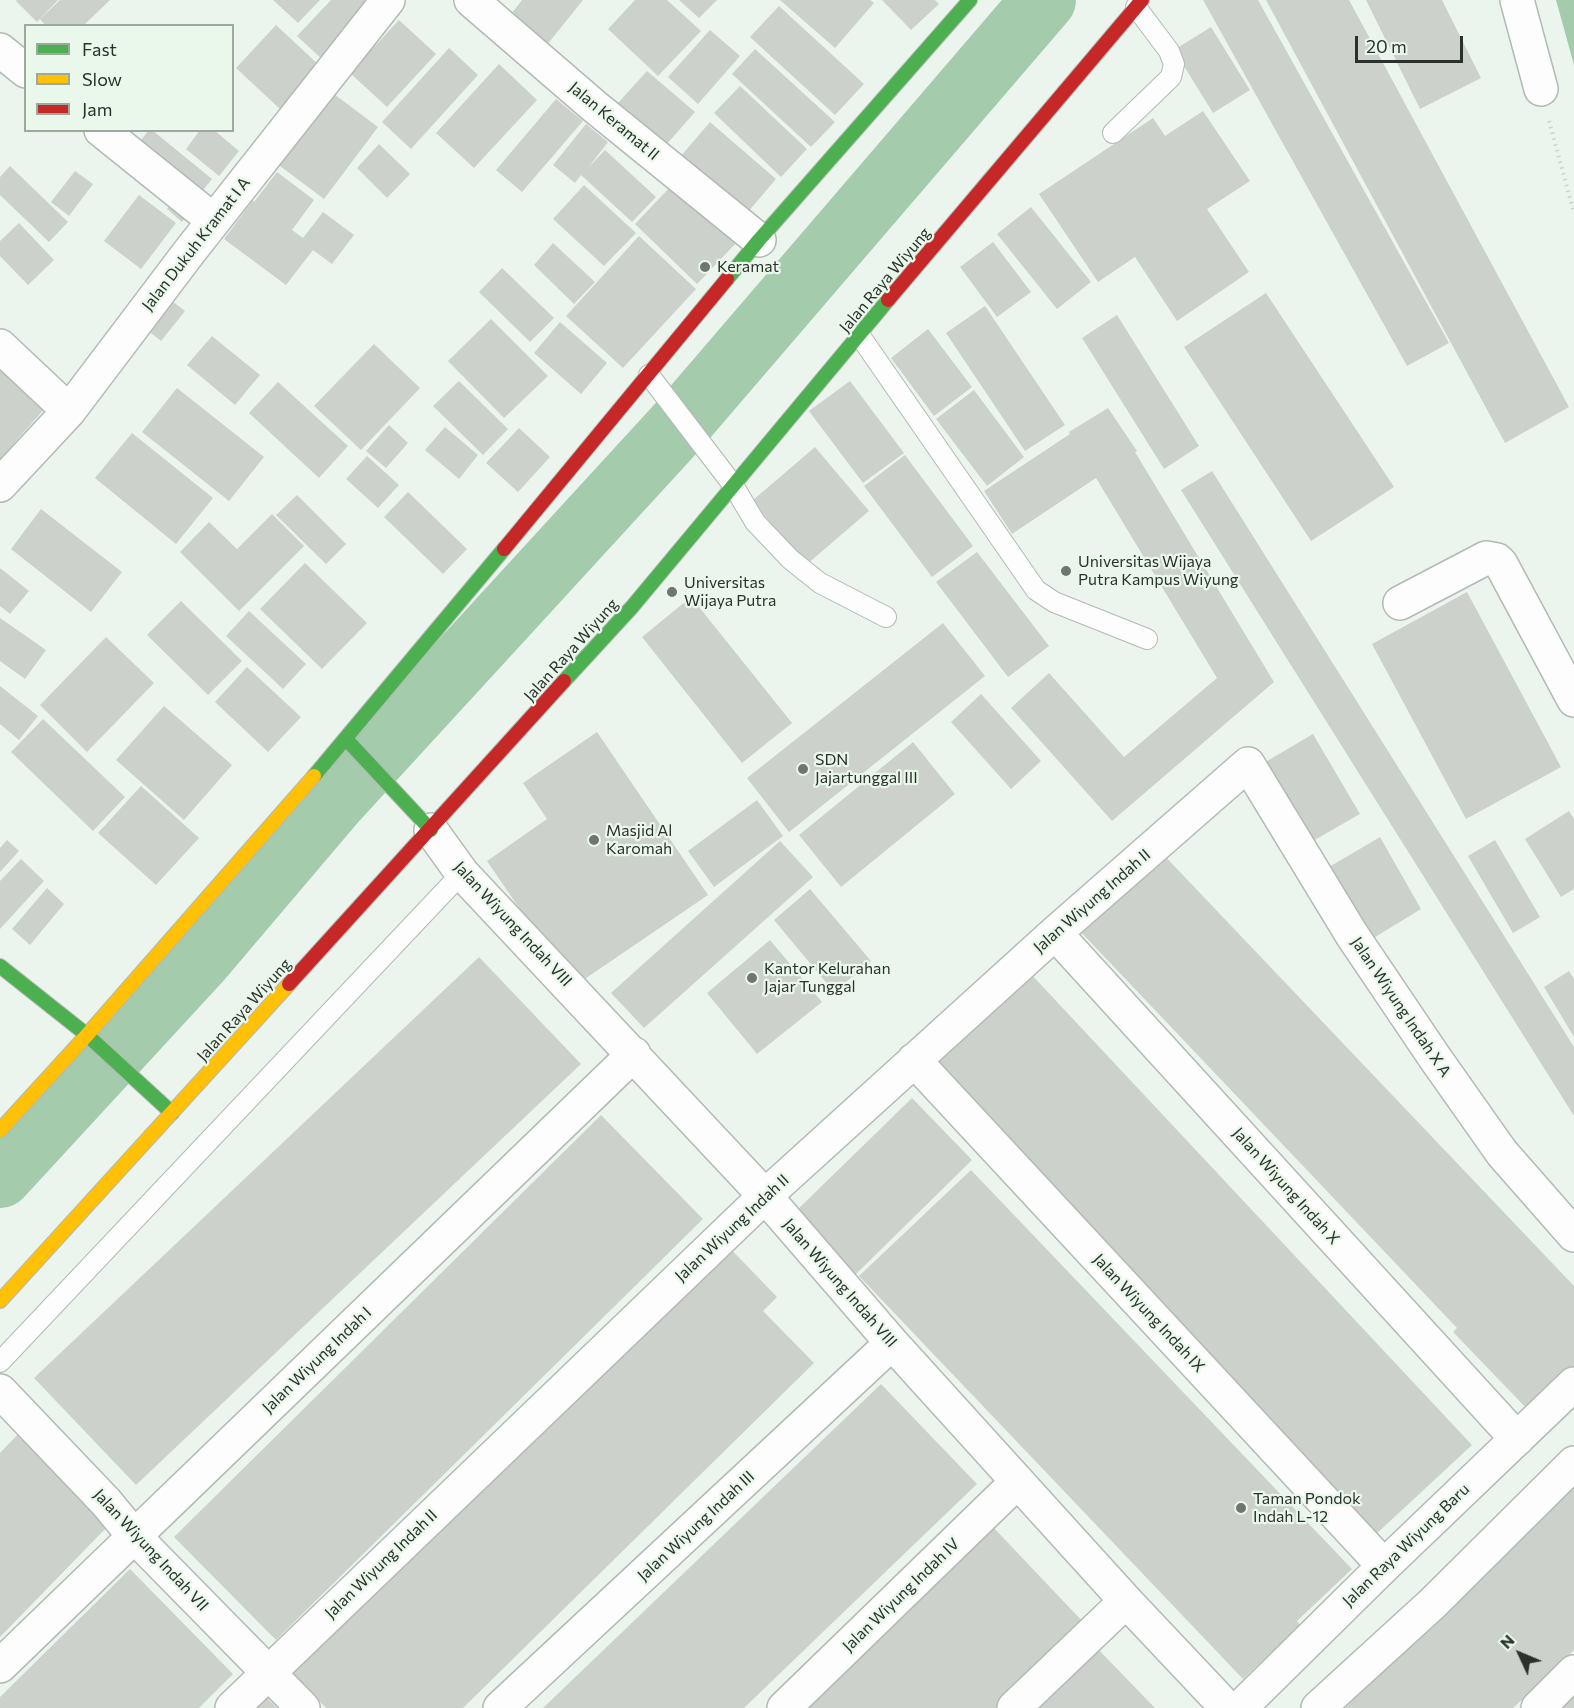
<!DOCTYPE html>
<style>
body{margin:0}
#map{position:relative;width:1574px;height:1708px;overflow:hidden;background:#ecf4ee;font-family:Commissioner,sans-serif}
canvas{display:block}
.legend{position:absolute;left:24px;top:24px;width:210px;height:108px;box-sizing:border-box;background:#e9f8eb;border:2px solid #9da89f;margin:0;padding:8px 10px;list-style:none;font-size:18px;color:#2b312c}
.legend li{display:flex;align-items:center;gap:12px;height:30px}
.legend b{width:30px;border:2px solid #9da89f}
.north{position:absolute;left:1490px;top:1624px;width:60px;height:60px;-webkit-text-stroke:4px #e9f8eb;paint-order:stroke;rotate:314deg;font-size:16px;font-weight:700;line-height:24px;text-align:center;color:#2b312c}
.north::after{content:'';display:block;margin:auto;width:21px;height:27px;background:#2b312c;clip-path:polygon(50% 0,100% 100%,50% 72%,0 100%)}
.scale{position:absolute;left:1355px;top:36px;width:108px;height:27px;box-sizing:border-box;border:3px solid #2b312c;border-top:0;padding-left:8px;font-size:18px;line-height:21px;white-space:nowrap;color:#2b312c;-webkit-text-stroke:4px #e9f8eb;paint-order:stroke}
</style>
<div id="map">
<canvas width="1574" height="1708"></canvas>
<ul class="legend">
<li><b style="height:8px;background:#4caf50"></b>Fast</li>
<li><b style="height:8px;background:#ffc107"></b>Slow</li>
<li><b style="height:8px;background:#c62828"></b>Jam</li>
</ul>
<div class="north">N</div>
<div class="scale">20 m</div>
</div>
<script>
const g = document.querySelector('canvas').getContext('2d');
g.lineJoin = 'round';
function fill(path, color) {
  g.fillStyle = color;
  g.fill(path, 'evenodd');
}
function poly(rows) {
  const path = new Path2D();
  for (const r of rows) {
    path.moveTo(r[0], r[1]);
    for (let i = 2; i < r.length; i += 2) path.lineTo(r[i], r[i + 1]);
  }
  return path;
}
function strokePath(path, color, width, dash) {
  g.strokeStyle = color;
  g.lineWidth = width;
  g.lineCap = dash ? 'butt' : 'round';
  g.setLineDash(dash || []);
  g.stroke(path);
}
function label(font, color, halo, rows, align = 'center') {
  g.font = font + ' Commissioner,sans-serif';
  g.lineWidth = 4.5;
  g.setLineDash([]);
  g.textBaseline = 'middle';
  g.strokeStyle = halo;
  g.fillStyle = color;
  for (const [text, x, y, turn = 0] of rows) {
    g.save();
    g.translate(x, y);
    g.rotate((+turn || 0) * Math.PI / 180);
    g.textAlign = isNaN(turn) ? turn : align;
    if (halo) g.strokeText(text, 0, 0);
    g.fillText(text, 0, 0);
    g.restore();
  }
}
fill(poly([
 [1556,0,1574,0,1574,65]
]), '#a3cbac');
strokePath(poly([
 [0,1176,200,959,335,800,680,424,1044,0]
]), '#a3cbac', 64);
fill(poly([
 [17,0,58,0,37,22,16,1],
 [60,0,110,0,83,26,46,26,40,19],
 [273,0,320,0,298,23],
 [331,0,381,0,324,61,297,36],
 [522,0,583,0,546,46,509,17],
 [635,0,667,0,701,31,658,76,608,29],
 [679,0,717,0,699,18],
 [780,0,870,0,874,3,835,48],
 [882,0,935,0,939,4,911,30],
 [1203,0,1258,0,1449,343,1407,366],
 [1266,0,1349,0,1569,407,1505,443],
 [1366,0,1442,0,1481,78,1420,109],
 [779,6,864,84,835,115,750,37],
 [399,20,436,54,387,107,350,73],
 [276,25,320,66,280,109,236,68],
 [1211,27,1250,90,1213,113,1174,50],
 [710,30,740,56,698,104,668,77],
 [449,48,478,75,411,149,382,122],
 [755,49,835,122,811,147,732,74],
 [499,64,537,100,474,168,436,133],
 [647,71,695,112,666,145,618,103],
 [740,86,807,149,781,177,714,113],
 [330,91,378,127,324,199,276,163],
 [556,99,583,121,522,192,496,170],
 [1203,111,1250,181,1207,209,1249,272,1177,321,1135,257,1098,282,1039,194,1153,118,1165,136],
 [710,122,776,179,748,212,681,156],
 [586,124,608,142,588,168,605,150,656,197,632,222,581,175,575,183,553,165],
 [149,130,152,130,212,179,199,195,137,145],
 [200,130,214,130,239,151,219,176,186,149],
 [379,144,410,174,387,198,357,168],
 [10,166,68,222,49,242,0,195,0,177],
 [75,171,93,184,69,216,51,202],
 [277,172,314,200,292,230,303,238,323,212,354,235,332,264,313,250,286,285,224,239,253,200,254,202],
 [675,182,737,242,697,284,635,224],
 [584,185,636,233,604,266,553,219],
 [139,195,176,223,141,269,104,241],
 [178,195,193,208,182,222,167,209],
 [1031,207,1091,282,1057,309,997,234],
 [19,223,54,260,28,285,0,256,0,241],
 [639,236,696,289,623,368,566,316],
 [993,242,1031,292,997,317,960,267],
 [553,243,595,282,574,304,534,265],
 [502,268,554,318,530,342,479,292],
 [1266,293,1394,487,1311,541,1184,347],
 [163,294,185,311,161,341,140,324],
 [985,306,1065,425,1025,451,946,333],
 [1117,315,1199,446,1164,469,1082,338],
 [491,319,548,376,504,418,448,361],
 [560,322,607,363,581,394,534,353],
 [928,329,972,387,934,416,891,358],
 [212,336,260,375,235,405,187,365],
 [374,344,420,388,361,450,314,406],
 [0,364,47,406,0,459],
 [459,381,508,429,483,455,433,406],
 [850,381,904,453,863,483,809,411],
 [278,382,348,446,319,478,249,413],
 [177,388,264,457,229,501,142,432],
 [974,390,1024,457,987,486,936,419],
 [1108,408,1137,451,1135,452,1274,682,1112,821,1011,708,1049,673,1124,757,1217,678,1096,478,1012,534,984,491,1070,434,1069,432],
 [389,425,408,443,386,468,366,451],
 [445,427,478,455,459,479,425,450],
 [519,428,550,457,518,492,486,463],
 [132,433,213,498,176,544,95,478],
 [815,447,869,511,806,565,752,501],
 [905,455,973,546,932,577,864,486],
 [367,456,399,485,378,508,346,479],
 [1212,471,1574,1047,1574,1116,1181,490],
 [408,492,467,549,443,574,384,517],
 [297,495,346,544,326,564,276,515],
 [41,509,122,572,91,612,11,549],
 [272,514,304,546,239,611,180,552,209,522,237,549],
 [977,552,1049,646,1008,677,936,582],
 [305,563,367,623,322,669,260,609],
 [0,568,29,591,10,614,0,606],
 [1467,592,1561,767,1466,819,1372,644],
 [691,597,792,723,742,763,642,637],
 [181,601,242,661,208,695,147,635],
 [249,611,306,664,283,689,226,636],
 [0,618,46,650,25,679,0,661],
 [943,623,985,676,789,832,747,778],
 [106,637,154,683,87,752,40,705],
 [247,667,301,717,268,752,215,702],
 [0,686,38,716,19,740,0,724],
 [981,694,1041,761,1011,789,951,722],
 [164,706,232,765,184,820,116,760],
 [43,719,125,797,93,831,11,752],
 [597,732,708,895,573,987,487,861,547,819,523,783],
 [1313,734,1360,814,1304,846,1257,767],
 [913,742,955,794,841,887,799,835],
 [141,786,199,838,156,885,98,833],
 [757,800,783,836,714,887,688,851],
 [1569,811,1574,819,1574,889,1561,897,1525,839],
 [1380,837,1421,909,1367,942,1324,870],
 [7,840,19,851,0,872,0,848],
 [1495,840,1540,917,1513,933,1468,856],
 [780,841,813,877,644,1028,611,993],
 [1159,850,1574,1286,1574,1372,1531,1413,1453,1332,1457,1328,1077,928],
 [21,859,44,881,0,929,0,881],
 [47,888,64,904,30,945,12,929],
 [810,889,871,961,834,992,774,920],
 [770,940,822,1002,757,1054,707,993],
 [479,957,581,1064,136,1485,34,1378],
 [1569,971,1574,979,1574,1037,1544,987],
 [1029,972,1472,1445,1374,1536,932,1062],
 [912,1098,972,1160,854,1276,793,1214],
 [601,1115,703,1219,276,1640,174,1537],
 [971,1170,1352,1569,1297,1621,1300,1625,1243,1679,859,1276],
 [722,1240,777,1297,763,1311,814,1363,463,1708,326,1708,286,1667],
 [881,1384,977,1484,825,1630,744,1708,543,1708],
 [21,1431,69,1478,64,1483,108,1526,0,1637,0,1453],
 [1574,1487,1574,1650,1539,1684,1513,1708,1345,1708],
 [992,1526,1086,1625,997,1708,798,1708],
 [130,1569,233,1674,199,1708,0,1708,0,1697],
 [1094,1645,1155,1708,1029,1708],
 [1574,1683,1574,1708,1549,1708],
 [260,1691,277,1708,242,1708]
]), '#ccd1cc');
const lane = poly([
 [1113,133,1171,77,1174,64,1169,51,1136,7],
 [860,336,1036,590,1054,602,1147,639],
 [649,375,733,485,755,522,790,559,820,583,886,617],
 [0,1362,462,873]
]);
const street = poly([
 [471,0,594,106,759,240],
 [1517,0,1541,89],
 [0,50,26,71],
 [101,130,213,220],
 [0,346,69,411],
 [0,485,69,411,190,251,388,0],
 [1400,603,1486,558,1497,560,1501,564,1574,700],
 [431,830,462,873,765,1196,892,1343,1126,1601,1227,1708],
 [1055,933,1517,1439],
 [914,1060,1384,1566],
 [0,1391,106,1502,134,1536,303,1708],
 [0,1666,634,1054],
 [232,1708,765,1196,1055,933,1248,764,1352,935,1435,1058,1502,1153,1574,1235],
 [500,1708,892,1343],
 [784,1708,1017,1482],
 [1014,1708,1126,1601],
 [1240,1708,1384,1566,1574,1384],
 [1318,1708,1433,1603,1574,1463],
 [1538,1708,1574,1672]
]);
const fast = poly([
 [727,279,759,240,970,0],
 [564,681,632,607,888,300],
 [346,739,431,830],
 [314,776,504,549],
 [0,966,87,1035,172,1113]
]);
const slow = poly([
 [0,1130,87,1035,314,776],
 [0,1301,289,984]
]);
const jam = poly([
 [888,300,1142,0],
 [504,549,727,279],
 [289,984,564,681]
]);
strokePath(lane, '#b3b9b4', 22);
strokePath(street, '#b3b9b4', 36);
strokePath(fast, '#b3b9b4', 16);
strokePath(slow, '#b3b9b4', 16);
strokePath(jam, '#b3b9b4', 16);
strokePath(poly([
 [1549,121,1574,213]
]), '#ced1ce', 4, [1.5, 4.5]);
strokePath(lane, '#fcfdfc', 20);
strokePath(street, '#fcfdfc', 33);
strokePath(fast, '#4caf50', 14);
strokePath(slow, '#ffc107', 14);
strokePath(jam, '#c62828', 14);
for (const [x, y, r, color] of [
 [705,267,6,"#6f7570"],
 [1066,571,6,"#6f7570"],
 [672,592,6,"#6f7570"],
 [803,769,6,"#6f7570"],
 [594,840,6,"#6f7570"],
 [752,978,6,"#6f7570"],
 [1241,1508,6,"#6f7570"]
]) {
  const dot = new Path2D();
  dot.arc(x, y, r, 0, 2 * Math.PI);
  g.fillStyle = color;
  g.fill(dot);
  strokePath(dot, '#e9f8eb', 2);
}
label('16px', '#2b312c', '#e9f8eb', [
 ["Jalan Keramat II",614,121,40],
 ["Jalan Dukuh Kramat I A",196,244,-52],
 ["Jalan Raya Wiyung",885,280,-50],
 ["Jalan Raya Wiyung",571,650,-48],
 ["Jalan Wiyung Indah II",1092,901,-41],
 ["Jalan Wiyung Indah VIII",513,924,47],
 ["Jalan Wiyung Indah X A",1401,1007,56],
 ["Jalan Raya Wiyung",244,1010,-48],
 ["Jalan Wiyung Indah X",1286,1186,48],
 ["Jalan Wiyung Indah II",732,1228,-43],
 ["Jalan Wiyung Indah VIII",840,1283,49],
 ["Jalan Wiyung Indah IX",1149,1313,47],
 ["Jalan Wiyung Indah I",317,1360,-44],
 ["Jalan Wiyung Indah III",696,1526,-43],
 ["Jalan Raya Wiyung Baru",1406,1545,-44],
 ["Jalan Wiyung Indah VII",151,1550,47],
 ["Jalan Wiyung Indah II",381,1564,-44],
 ["Jalan Wiyung Indah IV",901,1595,-44]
]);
label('16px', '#2b312c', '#e9f8eb', [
 ["Keramat",717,267],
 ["Universitas Wijaya",1078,562],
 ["Putra Kampus Wiyung",1078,580],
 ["Universitas",684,583],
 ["Wijaya Putra",684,601],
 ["SDN",815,760],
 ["Jajartunggal III",815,778],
 ["Masjid Al",606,831],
 ["Karomah",606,849],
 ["Kantor Kelurahan",764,969],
 ["Jajar Tunggal",764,987],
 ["Taman Pondok",1253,1499],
 ["Indah L-12",1253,1517]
], 'left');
</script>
